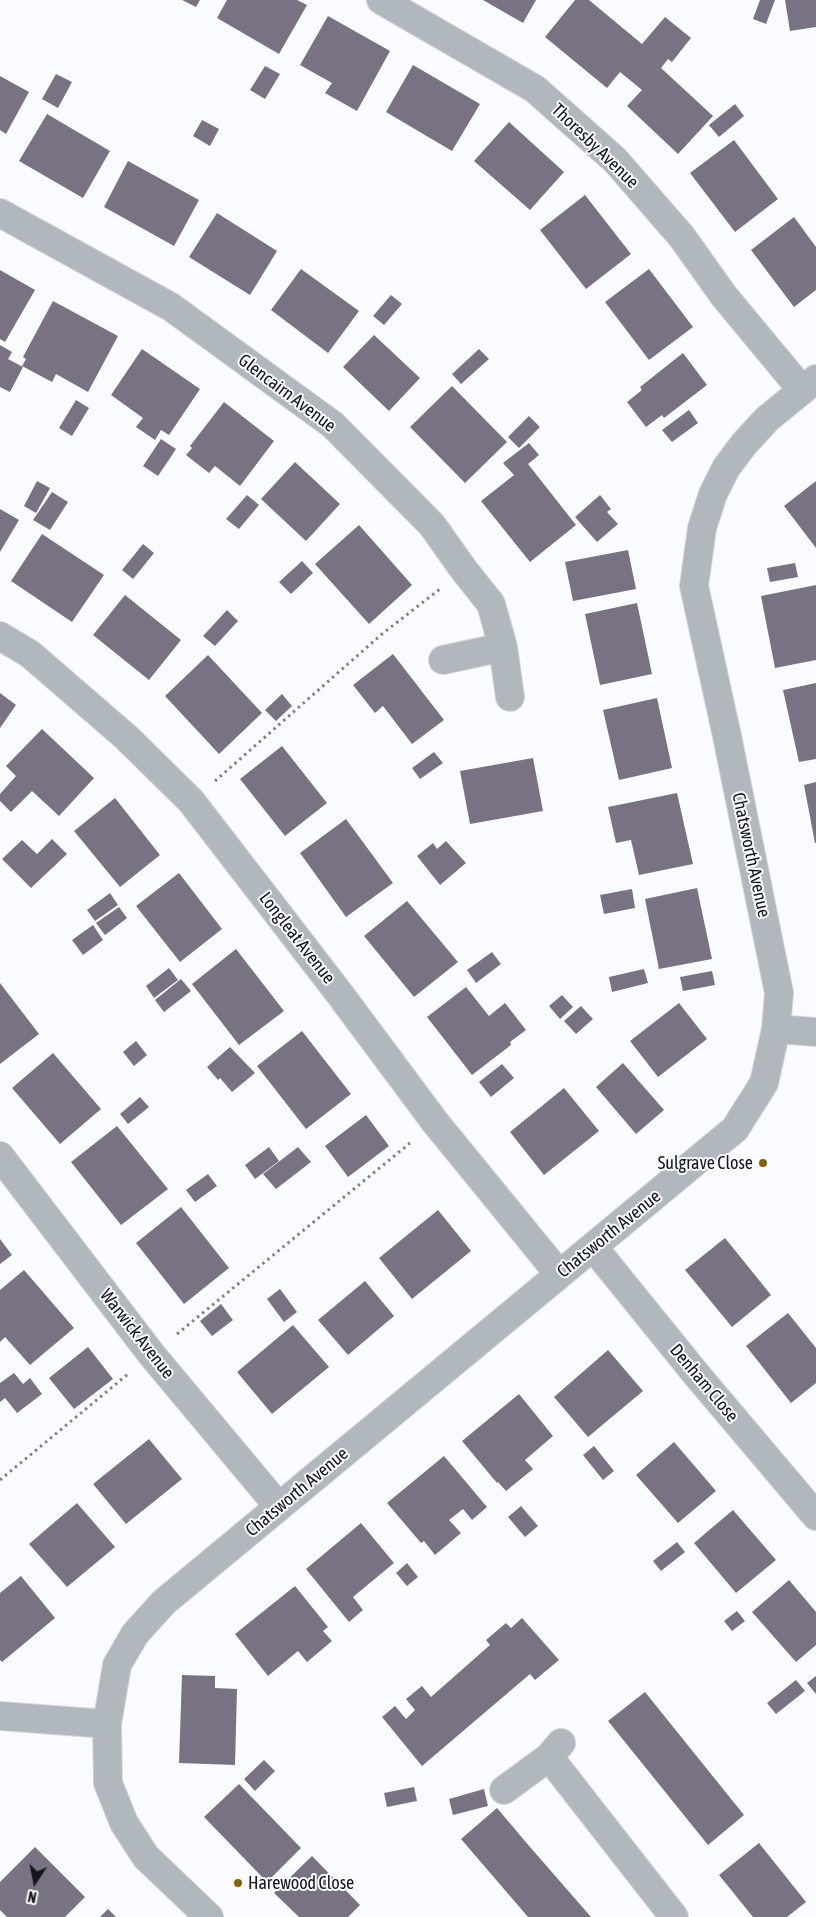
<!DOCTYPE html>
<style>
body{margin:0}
#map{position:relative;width:816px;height:1917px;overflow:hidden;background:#fafbff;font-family:"Asap Condensed",sans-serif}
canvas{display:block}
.north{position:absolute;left:10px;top:1857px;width:50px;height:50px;-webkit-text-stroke:4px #fafbff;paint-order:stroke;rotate:191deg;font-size:14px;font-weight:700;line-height:20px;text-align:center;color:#13151b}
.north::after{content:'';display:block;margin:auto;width:18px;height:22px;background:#13151b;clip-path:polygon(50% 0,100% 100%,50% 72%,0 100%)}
</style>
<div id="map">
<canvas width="816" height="1917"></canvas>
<div class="north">N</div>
</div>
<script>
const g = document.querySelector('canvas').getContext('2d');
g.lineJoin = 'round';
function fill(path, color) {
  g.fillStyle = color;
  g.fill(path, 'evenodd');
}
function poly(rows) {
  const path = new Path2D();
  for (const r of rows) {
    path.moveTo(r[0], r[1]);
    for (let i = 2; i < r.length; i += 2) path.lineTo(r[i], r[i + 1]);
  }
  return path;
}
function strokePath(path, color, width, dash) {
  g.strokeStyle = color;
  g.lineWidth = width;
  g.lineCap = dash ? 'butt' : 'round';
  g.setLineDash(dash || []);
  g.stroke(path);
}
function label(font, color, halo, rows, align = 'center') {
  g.font = font + ' "Asap Condensed",sans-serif';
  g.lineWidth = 4;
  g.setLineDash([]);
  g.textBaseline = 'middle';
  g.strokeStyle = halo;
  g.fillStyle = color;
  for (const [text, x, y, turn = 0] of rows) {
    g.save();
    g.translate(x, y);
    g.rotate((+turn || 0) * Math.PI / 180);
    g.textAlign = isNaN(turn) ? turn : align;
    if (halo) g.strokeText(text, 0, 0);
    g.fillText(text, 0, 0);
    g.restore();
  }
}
fill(poly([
 [182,0,200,0,196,7],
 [227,0,297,0,307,5,279,54,217,18],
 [483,0,536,0,523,23],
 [575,0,589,0,642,44,665,17,691,38,672,62,668,59,661,68,713,116,678,154,627,106,642,90,620,72,607,88,545,37],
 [760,0,775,0,766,24,753,19],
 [785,0,816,0,816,27,790,31],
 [328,16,390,51,357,111,325,93,332,83,300,65],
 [413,65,480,104,452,151,386,112],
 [265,66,280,74,265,99,250,90],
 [56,74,72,82,58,108,42,99],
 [0,76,29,92,6,134,0,130],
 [735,104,744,116,719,137,709,125],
 [47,114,110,151,83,198,19,161],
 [202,120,219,129,210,146,193,136],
 [509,122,564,172,530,210,474,161],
 [734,140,778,199,735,232,690,173],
 [128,161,199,200,174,246,104,207],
 [585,195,631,254,586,289,540,230],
 [217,213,277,251,250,295,189,257],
 [794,217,816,247,816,290,794,307,751,250],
 [301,269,359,311,328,353,271,310],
 [649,269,693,327,649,360,605,302],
 [0,270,35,290,5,342,0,339],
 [391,295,402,304,384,325,373,316],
 [53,301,118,336,88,392,56,374,52,382,22,366,26,359,23,357],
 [374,335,420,378,389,411,343,367],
 [0,345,12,352,8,359,23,367,10,392,0,387],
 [142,349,200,389,169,435,161,430,155,440,136,427,143,418,111,395],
 [479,349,489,359,461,384,452,374],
 [683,353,707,385,664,418,662,415,646,427,627,402,642,390,640,387],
 [452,386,507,442,465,483,410,427],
 [76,400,89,408,72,436,59,428],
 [224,402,274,441,240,486,215,466,209,473,186,455,192,448,190,446],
 [689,410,698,423,672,442,662,430],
 [529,416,540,427,519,448,508,437],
 [161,439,176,449,158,476,143,466],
 [529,443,539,455,528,464,576,525,530,562,481,501,514,475,503,463],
 [295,462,340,504,306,541,261,499],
 [37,481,50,488,36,513,24,506],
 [816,481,816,548,784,506],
 [52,492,68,502,50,530,33,520],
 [247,495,259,505,239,529,226,519],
 [600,495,611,509,607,512,618,524,597,542,575,517],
 [0,509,19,520,0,552],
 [359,525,412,585,369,624,315,564],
 [42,534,104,575,72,622,11,581],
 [143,544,154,553,133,579,122,570],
 [628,550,636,589,573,601,565,562],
 [302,561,313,573,291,594,279,582],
 [795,563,798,577,770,582,767,568],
 [816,585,816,660,775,668,761,596],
 [125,595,181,640,149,680,93,635],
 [637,603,652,674,600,685,585,614],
 [227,610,238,621,215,646,203,636],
 [393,654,444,720,412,744,383,706,375,713,353,685],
 [208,655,262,713,219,754,165,696],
 [816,683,816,759,799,762,783,690],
 [0,693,16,705,0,728],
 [282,694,292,706,276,721,265,710],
 [657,698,672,768,619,780,603,710],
 [42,729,94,778,59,816,32,791,11,812,0,801,0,794,16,776,6,766],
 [282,746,327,803,285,836,240,779],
 [434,752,443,763,420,779,412,768],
 [533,758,543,811,470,824,460,771],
 [816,782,816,843,815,843,804,785],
 [677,793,693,864,639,875,631,840,616,843,608,807],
 [115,798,160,855,120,887,74,831],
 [346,819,393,883,346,917,300,853],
 [52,839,67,854,31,888,2,859,22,840,37,854],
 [446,841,466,863,440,885,417,856,433,843,437,849],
 [179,873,222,929,180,962,136,906],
 [697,888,712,959,659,969,645,899],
 [632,889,635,908,604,914,600,895],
 [110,893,118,905,95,921,87,910],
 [407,901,458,962,414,997,364,936],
 [119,907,127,918,105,935,96,923],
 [93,925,103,940,83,955,72,940],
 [236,949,284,1011,239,1045,192,984],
 [492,952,501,964,476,983,467,970],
 [169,968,178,980,154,998,146,986],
 [644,969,648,983,612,992,609,977],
 [712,971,715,985,683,991,680,977],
 [181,979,191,991,164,1012,155,1000],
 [0,983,39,1034,0,1064],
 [466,987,489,1016,505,1003,526,1030,510,1042,511,1045,472,1075,427,1017],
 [562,995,573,1007,560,1019,549,1006],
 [679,1003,707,1039,658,1077,630,1041],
 [581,1006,593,1019,576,1034,564,1021],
 [302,1031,351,1094,306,1129,257,1066],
 [136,1041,147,1055,134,1066,123,1052],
 [230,1047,255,1073,232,1092,220,1078,218,1080,207,1067],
 [53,1053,101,1109,60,1144,12,1088],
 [623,1063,664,1110,636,1134,596,1087],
 [502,1064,514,1078,491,1097,479,1082],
 [564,1088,599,1131,544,1175,510,1132],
 [140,1097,149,1107,128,1124,120,1114],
 [366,1115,389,1146,348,1177,325,1146],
 [117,1126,168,1189,121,1225,71,1162],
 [269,1147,279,1161,255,1179,245,1165],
 [298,1147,311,1162,276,1189,263,1174],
 [208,1174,217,1186,195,1202,186,1190],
 [181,1207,229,1268,184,1304,136,1243],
 [438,1210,471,1251,412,1299,379,1258],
 [725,1238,771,1295,732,1327,685,1270],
 [0,1239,12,1255,0,1264],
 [24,1270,74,1328,30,1365,5,1337,0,1342,0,1290],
 [365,1281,394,1316,348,1355,318,1320],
 [280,1289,297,1312,284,1322,267,1299],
 [221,1304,233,1320,212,1336,200,1321],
 [788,1313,816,1348,816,1383,791,1403,746,1346],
 [293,1325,329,1367,272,1414,237,1372],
 [88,1347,113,1379,74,1409,49,1378],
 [608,1350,643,1391,588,1437,554,1397],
 [14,1373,23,1384,30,1378,42,1394,17,1413,5,1398,0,1402,0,1383],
 [519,1394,553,1436,525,1460,533,1469,506,1491,498,1482,497,1483,462,1441],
 [149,1439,182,1479,126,1524,93,1484],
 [674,1442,716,1491,678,1523,636,1475],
 [594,1446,614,1471,603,1480,583,1455],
 [444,1456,487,1507,472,1520,463,1509,449,1520,461,1533,435,1555,424,1541,421,1543,387,1503],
 [77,1503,115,1547,67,1587,29,1544],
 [521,1506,538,1526,525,1537,508,1517],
 [733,1510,776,1560,736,1593,694,1543],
 [361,1523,394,1563,353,1597,363,1610,349,1622,306,1569],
 [677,1542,685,1552,661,1571,653,1561],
 [407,1563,418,1577,407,1586,396,1573],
 [21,1576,55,1618,2,1662,0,1660,0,1593],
 [789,1580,816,1612,816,1645,796,1662,752,1612],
 [295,1586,328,1627,323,1631,332,1641,307,1662,298,1651,268,1676,235,1634],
 [737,1611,745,1621,732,1631,724,1621],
 [522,1618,559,1660,535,1680,530,1674,422,1766,382,1717,395,1706,406,1719,415,1710,406,1699,422,1686,431,1697,490,1645,486,1640,506,1623,511,1628],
 [182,1675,215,1676,215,1688,237,1689,235,1765,179,1763],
 [816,1676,816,1694,807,1683],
 [796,1680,805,1691,776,1714,767,1703],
 [645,1692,744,1815,708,1845,608,1721],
 [264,1760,275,1771,255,1791,244,1779],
 [239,1784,301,1848,267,1882,204,1817],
 [414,1787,417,1801,387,1807,384,1793],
 [484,1789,488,1806,453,1815,449,1799],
 [497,1808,530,1847,591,1917,528,1917,510,1896,461,1839],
 [759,1843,806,1902,787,1917,753,1917,719,1875],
 [35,1847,85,1897,65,1917,7,1917,0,1910,0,1882],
 [312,1856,360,1905,348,1917,299,1917,274,1893],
 [108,1909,116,1917,100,1917]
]), '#797282');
const minor = poly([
 [381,0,535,89,615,160,682,237,724,296,802,390],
 [0,213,171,307,333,425,432,525,464,570,491,604,503,647,510,697],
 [0,636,30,654,126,737,191,801,339,993,435,1122,559,1274],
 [443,660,503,647],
 [776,1029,816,1032],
 [0,1156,152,1355,279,1507],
 [594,1248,696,1374,816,1516],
 [0,1716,107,1724],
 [549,1757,674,1917],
 [504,1790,549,1757,561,1743],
 [209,1917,146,1857,124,1823,108,1783,107,1724,117,1665,135,1634,164,1602,735,1129,764,1083,776,1029,779,993,727,736,694,586,702,528,713,494,726,468,744,444,767,419,816,379]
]);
strokePath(minor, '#d5d6db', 30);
strokePath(poly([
 [215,781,382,634,440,589],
 [177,1334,410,1143],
 [0,1480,128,1374]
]), '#808186', 3, [2.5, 4]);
strokePath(minor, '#b0b7bd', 28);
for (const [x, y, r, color] of [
 [763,1163,5,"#886200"],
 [238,1883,5,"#886200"]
]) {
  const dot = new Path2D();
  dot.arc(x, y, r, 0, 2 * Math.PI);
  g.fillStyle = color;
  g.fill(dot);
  strokePath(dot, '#fafbff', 2);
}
label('18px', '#13151b', '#fafbff', [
 ["Thoresby Avenue",595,146,44],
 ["Glencairn Avenue",287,393,37],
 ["Chatsworth Avenue",751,855,78],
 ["Longleat Avenue",297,938,52],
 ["Chatsworth Avenue",609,1234,-39],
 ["Warwick Avenue",137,1334,52],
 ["Denham Close",704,1383,50],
 ["Chatsworth Avenue",297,1492,-40]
]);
label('18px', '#13151b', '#fafbff', [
 ["Sulgrave Close",753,1163],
 ["Harewood Close",248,1883,"left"]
], 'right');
</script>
